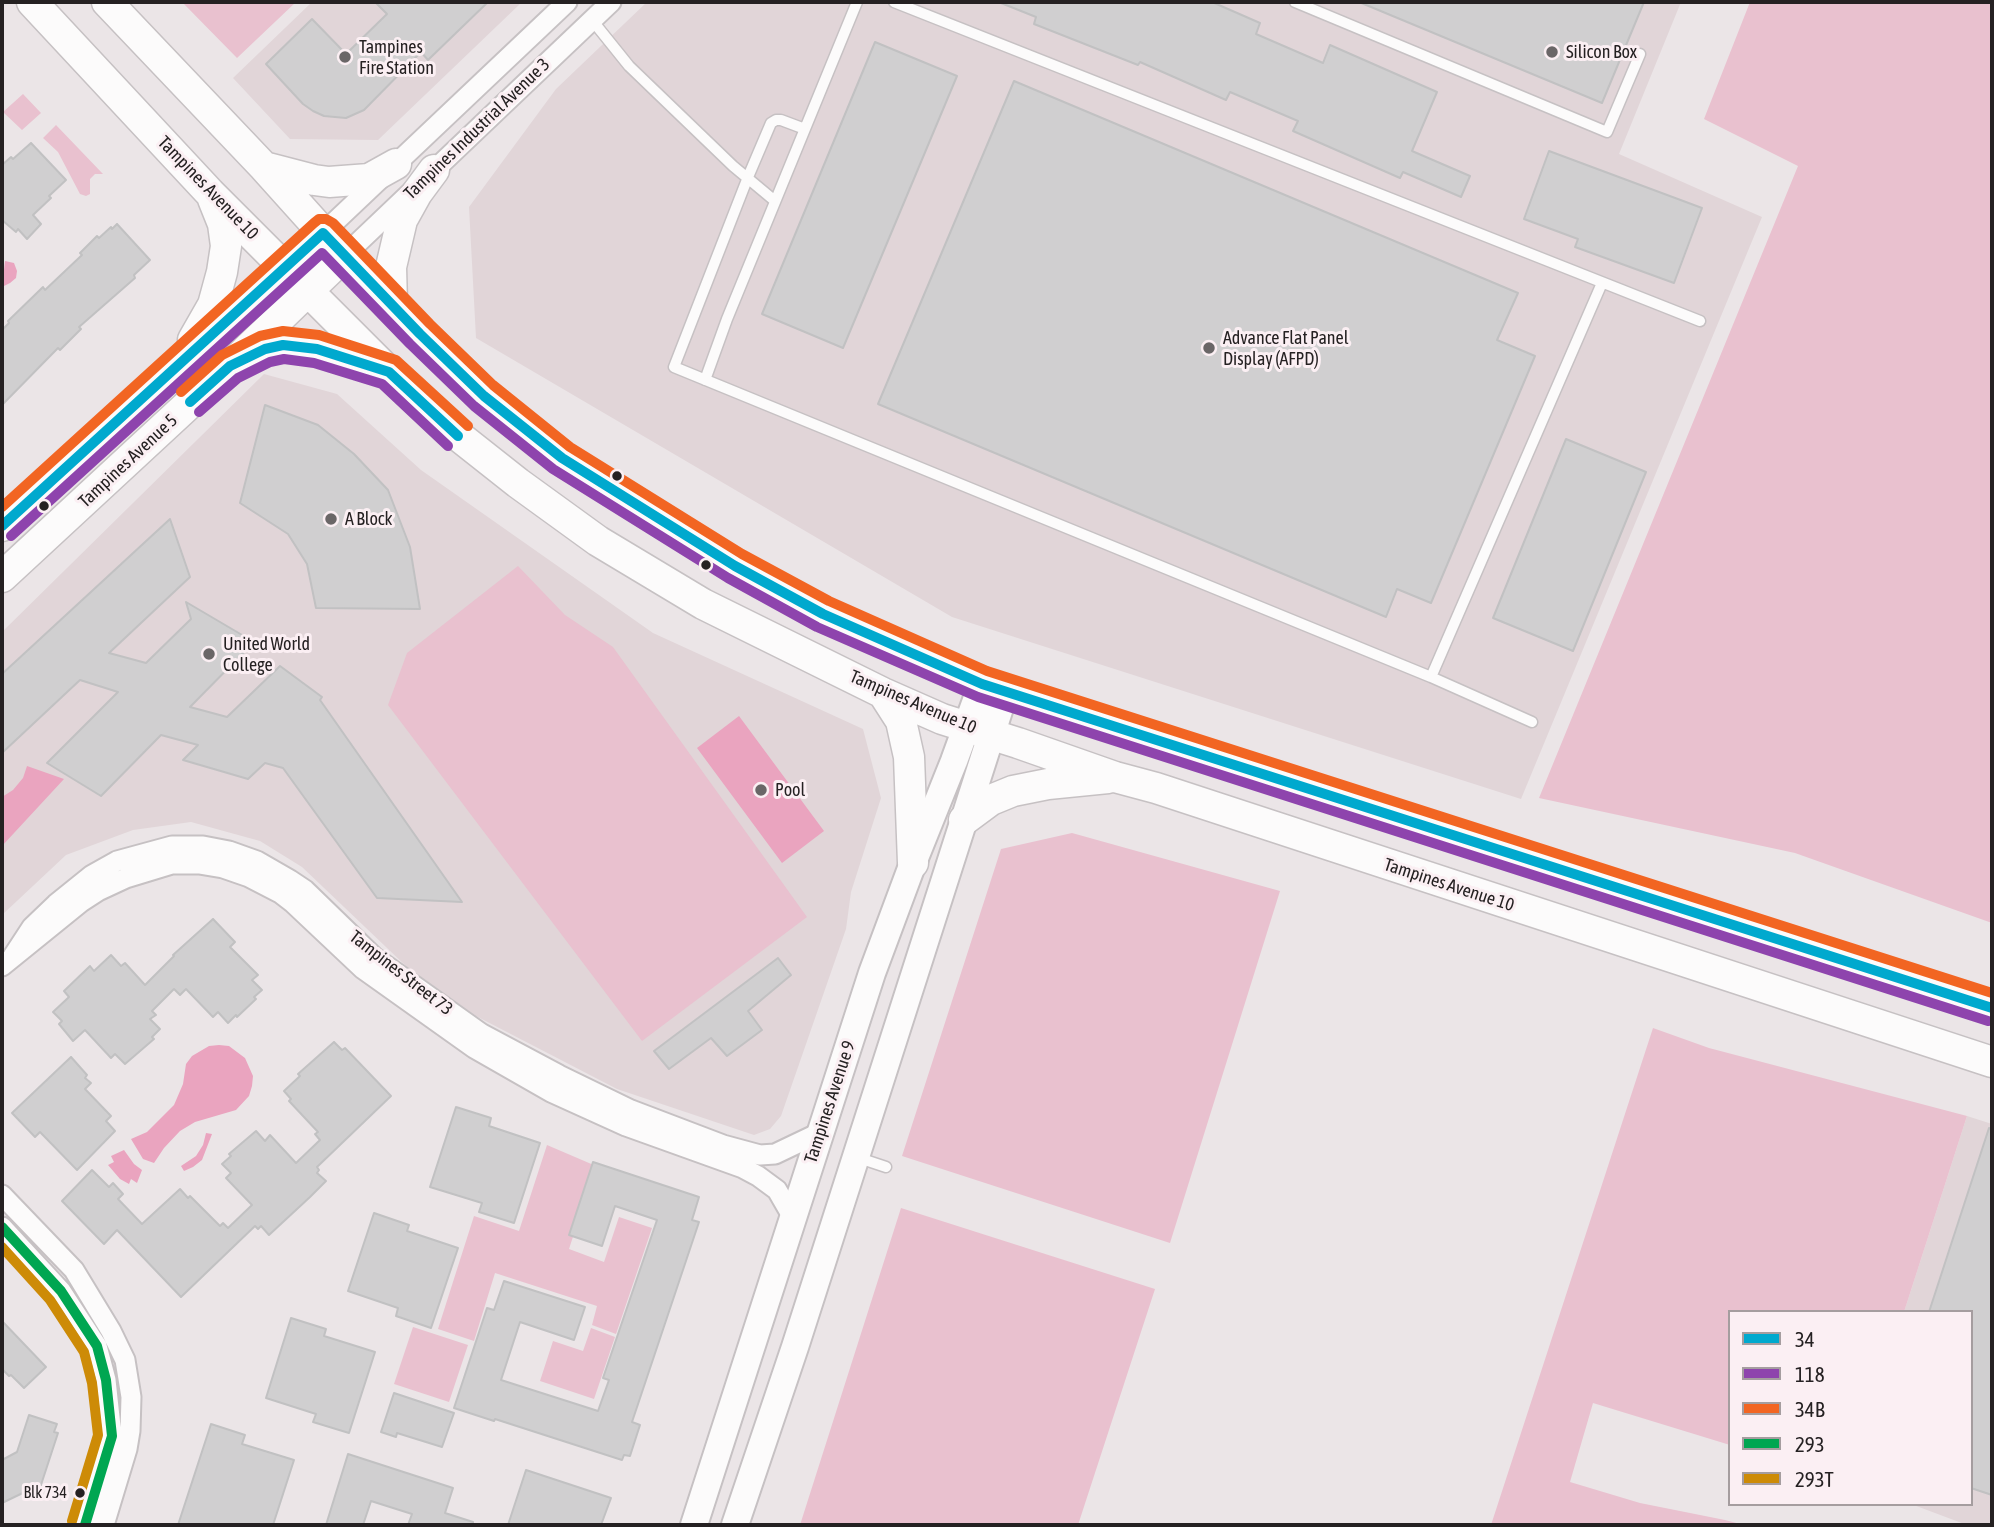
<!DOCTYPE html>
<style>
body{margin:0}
#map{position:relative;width:1994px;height:1527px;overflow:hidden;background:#ebe5e7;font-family:"Asap Condensed",sans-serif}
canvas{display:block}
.frame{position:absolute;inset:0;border:4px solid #252122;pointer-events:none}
.legend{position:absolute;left:1728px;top:1310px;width:245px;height:196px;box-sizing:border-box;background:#fbeff3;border:2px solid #a59d9f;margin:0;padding:9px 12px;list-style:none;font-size:21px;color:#252122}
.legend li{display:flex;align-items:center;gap:14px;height:35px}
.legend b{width:35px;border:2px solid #a59d9f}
</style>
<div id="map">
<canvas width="1994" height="1527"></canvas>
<div class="frame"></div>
<ul class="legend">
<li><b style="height:9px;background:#00a9ce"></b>34</li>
<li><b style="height:9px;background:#8e44ad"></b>118</li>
<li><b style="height:9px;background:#f26522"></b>34B</li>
<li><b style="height:9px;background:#00a651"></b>293</li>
<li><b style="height:9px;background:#cd8b07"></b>293T</li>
</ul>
</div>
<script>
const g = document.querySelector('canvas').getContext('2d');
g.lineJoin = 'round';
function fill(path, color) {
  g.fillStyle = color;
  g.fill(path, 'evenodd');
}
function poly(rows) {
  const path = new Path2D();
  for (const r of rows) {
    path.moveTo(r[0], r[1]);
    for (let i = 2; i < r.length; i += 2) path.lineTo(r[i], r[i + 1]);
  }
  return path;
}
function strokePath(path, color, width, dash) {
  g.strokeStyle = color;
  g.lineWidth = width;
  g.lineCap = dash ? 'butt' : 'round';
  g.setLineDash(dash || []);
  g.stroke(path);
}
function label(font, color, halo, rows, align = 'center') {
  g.font = font + ' "Asap Condensed",sans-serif';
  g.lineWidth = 6;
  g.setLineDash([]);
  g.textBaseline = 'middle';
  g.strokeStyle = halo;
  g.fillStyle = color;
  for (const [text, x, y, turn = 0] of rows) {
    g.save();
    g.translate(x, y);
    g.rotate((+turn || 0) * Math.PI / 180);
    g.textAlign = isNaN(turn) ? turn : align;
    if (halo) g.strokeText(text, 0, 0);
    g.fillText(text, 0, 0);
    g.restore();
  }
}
fill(poly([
 [312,2,522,2,378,140,290,139,233,78],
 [647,2,1681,2,1619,154,1762,217,1521,799,952,617,476,338,469,207,556,89],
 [264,374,337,394,421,470,653,633,863,729,881,798,851,892,846,929,781,1116,770,1129,754,1135,617,1089,476,1016,407,967,302,867,260,841,191,822,133,830,66,855,2,915,2,632],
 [1967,1116,1992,1124,1992,1525,1967,1525,1911,1504,1971,1504,1971,1312,1904,1312]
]), '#e1d5d8');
fill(poly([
 [182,2,296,2,237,58],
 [1750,2,1992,2,1992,923,1795,853,1539,798,1798,166,1704,119],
 [23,94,41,113,22,130,3,112],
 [56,125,103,174,95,174,90,179,90,194,86,196,80,194,58,152,43,138],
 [518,566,565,615,613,647,807,917,642,1041,388,705,407,653],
 [1072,833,1280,891,1170,1243,902,1156,1001,849],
 [1653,1028,1709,1048,1967,1116,1904,1312,1730,1312,1730,1445,1593,1403,1570,1482,1640,1503,1725,1520,1744,1525,1491,1525],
 [547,1145,596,1166,569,1249,604,1262,619,1217,652,1228,616,1334,592,1325,597,1306,495,1273,474,1341,438,1329,474,1216,519,1231],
 [901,1208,1155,1289,1078,1525,800,1525],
 [413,1327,468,1345,449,1402,394,1384],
 [591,1328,615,1337,594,1399,540,1381,553,1341,583,1351]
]), '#e9c1cf');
fill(poly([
 [5,261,14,263,17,271,16,278,10,283,2,287],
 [739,716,824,831,782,863,697,748],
 [27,766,64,779,2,846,2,797,13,790,23,778],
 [219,1045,229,1046,245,1058,253,1076,252,1086,249,1096,236,1110,195,1122,180,1131,164,1148,154,1163,143,1159,131,1139,147,1132,174,1105,183,1084,186,1064,192,1056,209,1046],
 [206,1133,212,1134,202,1160,193,1167,184,1171,181,1166,196,1156,203,1145],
 [124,1150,134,1164,142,1170,137,1183,131,1179,129,1184,120,1179,108,1165,114,1162,111,1156]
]), '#eaa4bf');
const building = poly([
 [375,2,488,2,428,60,421,52,364,110,346,118,324,116,313,111,303,104,266,64,312,19,346,54,387,14,375,2],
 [1001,2,1212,2,1260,23,1256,34,1323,63,1330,45,1437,92,1412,151,1470,176,1461,197,1403,172,1400,178,1293,131,1298,121,1230,92,1226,100,1140,62,1138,65,1034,24,1036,17,1001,3,1001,2],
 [1359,2,1644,2,1602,103,1359,2],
 [875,42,957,76,843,348,762,314,875,42],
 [1014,81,1518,293,1497,340,1535,356,1431,603,1397,589,1386,617,878,404,1014,81],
 [31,143,66,180,49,196,51,198,33,215,41,224,27,239,18,229,16,232,2,220,2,165,11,157,13,159,31,143],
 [1549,151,1702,208,1674,283,1575,247,1578,239,1524,219,1549,151],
 [117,224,150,260,134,275,135,278,79,327,81,329,60,350,58,348,2,405,2,330,9,323,8,321,43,287,45,290,82,255,80,253,97,236,99,238,111,227,112,229,117,224],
 [265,405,318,425,354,454,388,490,410,547,420,609,316,608,307,564,288,534,240,503,265,405],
 [1566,439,1646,472,1573,651,1493,618,1566,439],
 [170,519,190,577,109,653,146,663,191,619,186,602,254,642,190,707,227,717,280,666,322,697,320,700,462,902,377,898,283,768,265,763,248,779,183,760,198,745,161,735,101,796,47,763,118,692,80,680,2,753,2,674,170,519],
 [213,919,235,942,230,947,258,975,252,980,262,990,254,997,256,999,237,1017,236,1015,228,1023,218,1012,213,1017,186,989,180,995,174,989,152,1011,156,1015,150,1019,160,1029,152,1037,154,1039,125,1064,115,1054,111,1058,85,1030,73,1041,59,1024,62,1021,53,1012,69,997,64,991,90,966,94,971,111,955,121,966,125,963,145,985,174,956,173,955,213,919],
 [778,958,791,975,748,1011,762,1030,727,1056,711,1038,669,1069,654,1051,778,958],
 [334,1042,342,1050,345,1048,391,1096,317,1167,319,1170,317,1173,326,1181,310,1197,269,1235,261,1226,258,1229,255,1226,181,1297,117,1230,104,1244,62,1201,92,1170,109,1187,113,1183,123,1194,118,1199,142,1224,180,1189,188,1198,190,1196,220,1226,223,1223,228,1228,252,1205,226,1178,231,1173,222,1164,231,1156,229,1154,256,1131,265,1141,270,1135,296,1163,320,1140,315,1134,318,1132,289,1101,291,1099,284,1091,300,1076,298,1074,334,1042],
 [71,1057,87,1075,85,1078,91,1083,85,1089,111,1116,106,1121,115,1131,77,1170,40,1132,35,1137,12,1113,71,1057],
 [456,1107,491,1118,489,1126,540,1143,514,1223,479,1212,482,1203,430,1187,456,1107],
 [1989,1128,1992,1129,1992,1495,1971,1488,1971,1312,1929,1312,1989,1128],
 [593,1162,699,1197,692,1220,699,1222,632,1422,640,1425,630,1456,624,1455,622,1460,495,1419,494,1421,454,1408,487,1308,494,1310,504,1281,585,1307,574,1340,520,1322,501,1380,598,1411,609,1380,603,1378,657,1220,615,1206,602,1246,569,1235,593,1162],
 [374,1213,409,1225,407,1231,458,1248,431,1328,396,1316,398,1308,348,1291,374,1213],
 [291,1318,326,1329,324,1336,375,1352,349,1433,313,1422,316,1414,266,1398,291,1318],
 [2,1321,46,1367,24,1388,11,1375,9,1376,2,1369,2,1321],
 [394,1393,454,1413,442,1447,397,1433,396,1437,381,1432,394,1393],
 [29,1415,57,1424,54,1432,58,1433,39,1491,31,1489,2,1503,2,1460,17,1452,29,1415],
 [211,1424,245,1435,242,1444,294,1460,273,1525,178,1525,211,1424],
 [348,1454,453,1488,445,1513,473,1522,473,1525,408,1525,412,1514,371,1501,363,1525,326,1525,348,1454],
 [526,1470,611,1498,601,1525,508,1525,526,1470]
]);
fill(building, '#d0cfd0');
strokePath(building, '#c1c1c2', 2);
const lane = poly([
 [894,2,1700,321],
 [1295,2,1607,132,1640,54],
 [592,20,629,66,733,166,775,201],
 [805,129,781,120,776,120,771,123,748,177,674,367,1431,677,1532,722],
 [705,380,727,319,857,2],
 [1431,677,1602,283],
 [856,1157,886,1167]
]);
const street = poly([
 [323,233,567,2],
 [344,256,611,2],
 [13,956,32,927,56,904,92,875,117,861,172,846,203,846,229,851,257,861,290,880,305,890,374,957,482,1034,559,1075,631,1110,723,1145,760,1155,775,1154,819,1133],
 [2,966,81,902,98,891,126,878,172,864,199,864,223,868,249,877,280,893,293,903,363,969,474,1048,551,1092,626,1126,743,1168,758,1176,777,1190,792,1216],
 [2,1195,74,1270,111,1331,125,1360,131,1397,130,1431,127,1449,104,1525],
 [2,1227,61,1291,97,1346,106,1380,112,1436,85,1525]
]);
const secondary = poly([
 [694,1525,872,973,913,863,954,761,982,684],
 [735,1525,795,1347,1005,692]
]);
const primary = poly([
 [32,2,210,193,389,372,456,434,518,483,598,541,703,604,883,693,942,719,1018,743,1115,777,1156,788,1992,1062],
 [107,2,264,167,344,256,484,396,562,458,735,566,823,614,982,684,1992,1008],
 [264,167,314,180,329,182,369,179,396,164],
 [392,304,391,267,402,220,417,193,434,170],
 [193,340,213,305,222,272,226,246,223,224,213,199],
 [245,358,265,349,283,345,317,349,386,371],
 [2,526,323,233],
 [2,577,230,366,344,256],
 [883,693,901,721,909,757,913,863],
 [964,820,991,800,1013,791,1048,784,1108,778]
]);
strokePath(lane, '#c6c1c3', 13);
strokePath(street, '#c6c1c3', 23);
strokePath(secondary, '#c6c1c3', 30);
strokePath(primary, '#c6c1c3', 33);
strokePath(lane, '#fcfbfb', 10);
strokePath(street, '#fcfbfb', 19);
strokePath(secondary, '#fcfbfb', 26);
strokePath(primary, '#fcfbfb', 30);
strokePath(poly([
 [190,402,230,366,265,349,283,345,317,349,389,372,458,436],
 [2,526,323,233,420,334,484,396,562,458,735,566,823,614,982,684,1992,1008]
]), '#00a9ce', 10);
strokePath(poly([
 [199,412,238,378,270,362,284,359,314,363,382,384,448,446],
 [11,536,322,253,410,344,474,406,553,469,728,578,817,627,978,697,1988,1021]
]), '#8e44ad', 10);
strokePath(poly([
 [181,392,222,355,260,336,283,331,319,335,396,360,468,426],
 [2,507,314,223,319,219,326,219,333,223,430,324,493,385,570,447,742,554,829,601,987,671,1992,993]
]), '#f26522', 10);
strokePath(poly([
 [2,1227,61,1291,97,1346,106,1380,112,1436,85,1525]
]), '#00a651', 10);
strokePath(poly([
 [2,1247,50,1300,84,1352,92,1383,98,1435,72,1521]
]), '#cd8b07', 10);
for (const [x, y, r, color] of [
 [1552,52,7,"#6a6667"],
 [345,57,7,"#6a6667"],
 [1209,348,7,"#6a6667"],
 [617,476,6,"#252122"],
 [44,506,6,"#252122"],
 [331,519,7,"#6a6667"],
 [706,565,6,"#252122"],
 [209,654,7,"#6a6667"],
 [761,790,7,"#6a6667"],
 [80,1493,6,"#252122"]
]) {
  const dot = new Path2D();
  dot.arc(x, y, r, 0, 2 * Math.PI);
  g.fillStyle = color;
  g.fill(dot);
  strokePath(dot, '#fbeff3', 2.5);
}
label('16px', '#252122', '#fbeff3', [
 ["Blk 734",67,1493]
], 'right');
label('18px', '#252122', '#fbeff3', [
 ["Tampines",359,47],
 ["Fire Station",359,68],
 ["Silicon Box",1566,52],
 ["Advance Flat Panel",1223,338],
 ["Display (AFPD)",1223,359],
 ["A Block",345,519],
 ["United World",223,644],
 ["College",223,665],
 ["Pool",775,790]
], 'left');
label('18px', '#252122', '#fbeff3', [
 ["Tampines Industrial Avenue 3",477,129,-44],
 ["Tampines Avenue 10",208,188,46],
 ["Tampines Avenue 5",128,461,-43],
 ["Tampines Avenue 10",913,702,23],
 ["Tampines Avenue 10",1449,885,18],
 ["Tampines Street 73",401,973,38],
 ["Tampines Avenue 9",830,1102,-72]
]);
</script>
